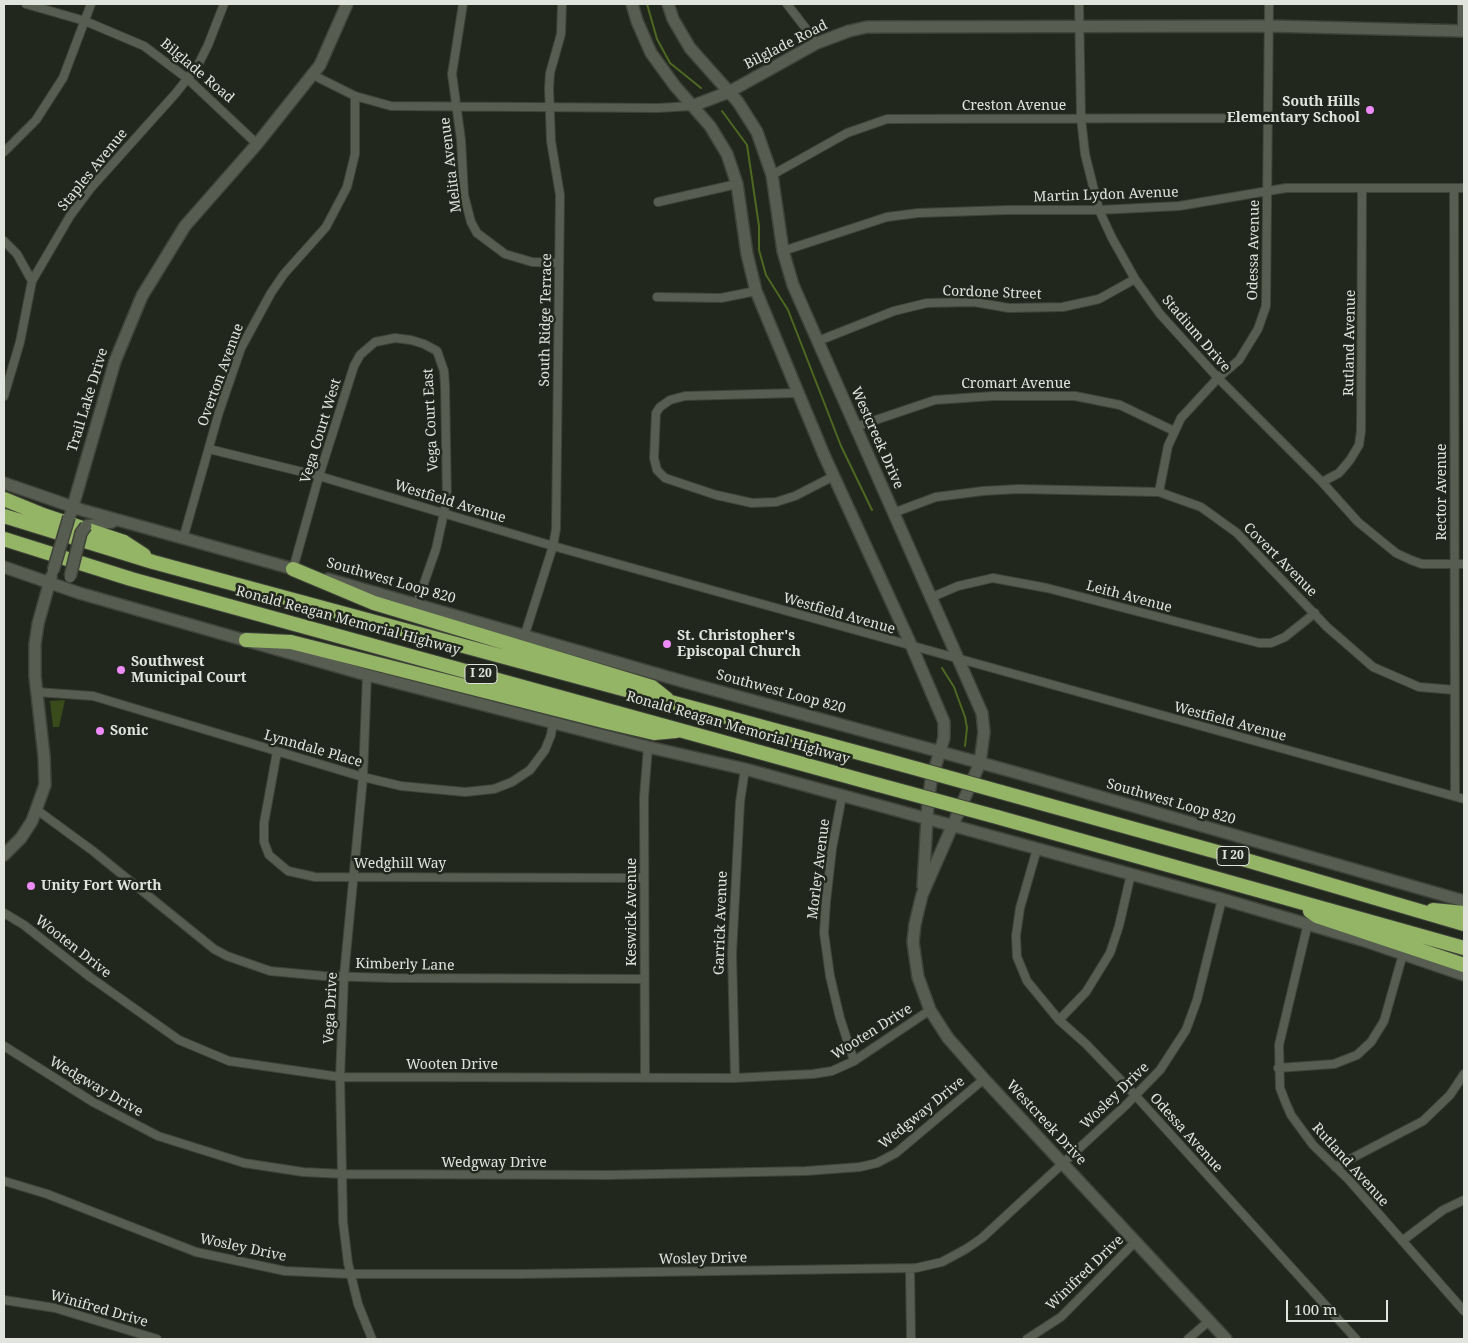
<!DOCTYPE html>
<style>
body{margin:0}
#map{position:relative;width:1468px;height:1343px;overflow:hidden;background:#22271d;font-family:"Noto Serif",serif}
canvas{display:block}
.frame{position:absolute;inset:0;border:5px solid #e1e4dd;pointer-events:none}
.scale{position:absolute;left:1286px;top:1300px;width:102px;height:22px;box-sizing:border-box;border:2px solid #e1e4dd;border-top:0;padding-left:6px;font-size:15px;line-height:18px;white-space:nowrap;color:#e1e4dd;-webkit-text-stroke:4px #22271d;paint-order:stroke}
</style>
<div id="map">
<canvas width="1468" height="1343"></canvas>
<div class="frame"></div>
<div class="scale">100 m</div>
</div>
<script>
const g = document.querySelector('canvas').getContext('2d');
g.lineJoin = 'round';
function fill(path, color) {
  g.fillStyle = color;
  g.fill(path, 'evenodd');
}
function poly(rows) {
  const path = new Path2D();
  for (const r of rows) {
    path.moveTo(r[0], r[1]);
    for (let i = 2; i < r.length; i += 2) path.lineTo(r[i], r[i + 1]);
  }
  return path;
}
function strokePath(path, color, width, dash) {
  g.strokeStyle = color;
  g.lineWidth = width;
  g.lineCap = dash ? 'butt' : 'round';
  g.setLineDash(dash || []);
  g.stroke(path);
}
function label(font, color, halo, rows, align = 'center') {
  g.font = font + ' "Noto Serif",serif';
  g.lineWidth = 5;
  g.setLineDash([]);
  g.textBaseline = 'middle';
  g.strokeStyle = halo;
  g.fillStyle = color;
  for (const [text, x, y, turn = 0] of rows) {
    g.save();
    g.translate(x, y);
    g.rotate((+turn || 0) * Math.PI / 180);
    g.textAlign = isNaN(turn) ? turn : align;
    if (halo) g.strokeText(text, 0, 0);
    g.fillText(text, 0, 0);
    g.restore();
  }
}
fill(poly([
 [65,700,59,727,53,727,50,701]
]), '#394b1b');
strokePath(poly([
 [647,4,657,39,670,63,701,88],
 [722,111,747,145,759,226,759,250,766,275,788,310,841,446,872,510],
 [942,668,954,687,965,717,967,728,965,746]
]), '#4e6822', 2);
const street = poly([
 [26,4,85,21,144,46,188,79,257,144],
 [463,4,452,74,461,140,464,195,471,222,477,233,505,254,532,262,559,263],
 [787,4,817,43],
 [1079,4,1081,118,1085,154,1099,210,1112,238,1135,279,1160,314,1218,378,1322,482,1358,522,1396,553,1411,560,1422,564,1464,564],
 [1462,4,1462,31],
 [311,74,355,96,391,106,658,108,692,106],
 [4,152,36,120,63,78,91,4],
 [772,175,847,133,887,119,1269,118],
 [1454,188,1455,796],
 [658,202,737,184],
 [4,241,17,254,32,281],
 [783,251,887,217,918,213,1008,210,1099,210,1179,206,1286,188,1464,188],
 [657,297,721,298,756,291],
 [818,341,894,311,927,303,974,302,1009,308,1063,307,1099,299,1135,279],
 [797,393,685,396,670,400,660,407,656,413,654,458,657,470,665,478,716,495,752,503,776,502,795,496,834,476],
 [4,396,20,342,32,281,70,216,90,189,176,93,198,65,208,45,224,4],
 [855,427,935,400,993,396,1075,396,1120,405,1174,431],
 [209,449,319,476,553,546,1464,799],
 [1322,482,1339,473,1350,460,1359,445,1361,431,1362,188],
 [1159,492,1168,446,1181,418,1218,378,1239,360,1258,329,1266,306,1269,4],
 [893,513,936,497,983,491,1018,489,1159,492,1201,507,1237,533,1327,627,1373,667,1419,687,1455,690],
 [183,539,219,412,241,348,271,293,284,274,326,227,347,187,355,154,355,96],
 [293,569,319,476,354,366,360,355,375,342,395,338,411,340,424,344,437,351,444,371,445,386,447,499,436,549,417,603],
 [930,598,958,586,993,578,1047,588,1259,643,1271,643,1285,637,1315,613],
 [525,634,553,546,556,529,560,195,551,141,549,88,550,73,561,34,562,4],
 [367,675,363,777,344,976,340,1077,343,1222,348,1263,358,1304,372,1339],
 [37,692,93,696,363,777,401,786,465,792,494,789,512,782,530,770,545,750,551,735,553,722],
 [277,752,264,823,264,842,269,855,288,871,315,877,644,878],
 [842,796,832,849,826,902,824,933,830,976,840,1018,854,1061],
 [37,810,93,851,214,949,227,956,270,971,324,976,392,978,644,979],
 [1037,849,1020,908,1016,936,1017,957,1027,981,1059,1020,1086,1044,1135,1095,1356,1339],
 [4,913,24,925,90,977,179,1040,229,1061,340,1077,735,1078,813,1074,832,1071,854,1061,930,1010],
 [1308,923,1279,1045,1280,1088,1285,1101,1291,1115,1313,1145,1349,1180,1464,1311],
 [1059,1020,1086,992,1110,953,1119,926,1131,874],
 [4,1046,93,1102,158,1136,244,1163,303,1172,343,1174,609,1175,806,1171,860,1167,877,1163,896,1153,984,1079],
 [1278,1068,1334,1064,1357,1055,1371,1042,1384,1021,1403,954],
 [645,1078,644,797,648,747],
 [735,1078,732,954,740,802,745,769],
 [1335,1167,1423,1121,1450,1095,1464,1074],
 [4,1181,47,1194,196,1252,285,1271,350,1274,520,1274,916,1268,942,1262,966,1249,982,1238,1126,1105,1160,1070,1186,1030,1197,1000,1222,899],
 [1402,1241,1443,1210,1464,1200],
 [910,1269,911,1339],
 [4,1300,55,1308,157,1339],
 [1027,1339,1061,1317,1136,1241],
 [1188,1339,1209,1321]
]);
const secondary = poly([
 [632,4,637,21,651,53,675,86,710,126,727,154,737,184,747,254,756,291,824,455,912,647,944,722,944,738,931,781,928,803,923,886],
 [668,4,673,19,690,48,738,102,757,132,772,175,783,251,793,285,982,713,984,732,980,763,922,895,915,924,913,942,918,977,930,1010,948,1038,984,1079,1226,1339],
 [692,106,729,92,817,43,849,31,867,27,1269,26,1464,31],
 [4,483,82,510,301,571],
 [71,513,115,361,142,296,185,226,257,144,320,65,347,4],
 [86,526,112,522],
 [4,567,79,593,367,675,648,747,745,769,1222,899,1365,941,1464,975],
 [328,579,685,682,1014,772,1464,901],
 [4,855,21,838,32,821,45,785,44,756,35,676,35,644,38,624,51,577]
]);
const highway = poly([
 [4,499,43,515,124,542,144,555],
 [4,516,153,562,889,761],
 [4,539,131,579,879,785],
 [293,569,374,603,652,687,667,699],
 [246,640,291,642,607,722,654,733,676,731],
 [1001,792,1239,858,1464,924],
 [997,817,1464,948],
 [1433,910,1464,913],
 [1310,911,1317,916,1464,965]
]);
strokePath(street, '#3f433a', 10);
strokePath(secondary, '#3f433a', 14);
strokePath(highway, '#3f433a', 16);
strokePath(street, '#585d51', 8);
strokePath(secondary, '#585d51', 11);
strokePath(highway, '#94b466', 14);
const secondaryBridge = poly([
 [53,571,69,517],
 [70,577,81,533,86,526]
]);
const highwayBridge = poly([
 [889,761,1001,792],
 [879,785,997,817]
]);
strokePath(secondaryBridge, '#3f433a', 14, []);
strokePath(highwayBridge, '#3f433a', 16, []);
strokePath(secondaryBridge, '#585d51', 11);
strokePath(highwayBridge, '#94b466', 14);
for (const [x, y, r, color] of [
 [1370,110,5,"#ed8cf9"],
 [667,644,5,"#ed8cf9"],
 [121,670,5,"#ed8cf9"],
 [100,731,5,"#ed8cf9"],
 [31,886,5,"#ed8cf9"]
]) {
  const dot = new Path2D();
  dot.arc(x, y, r, 0, 2 * Math.PI);
  g.fillStyle = color;
  g.fill(dot);
  strokePath(dot, '#22271d', 2);
}
for (const [x, y, w] of [
 [481,674,32],
 [1233,856,32]
]) {
  const box = new Path2D();
  box.roundRect(x - w / 2, y - 9.5, w, 19, 4);
  g.fillStyle = '#22271d';
  g.fill(box);
  strokePath(box, '#e1e4dd', 1);
}
label('bold 12px', '#e1e4dd', null, [
 ["I 20",481,674],
 ["I 20",1233,856]
]);
label('14px', '#e1e4dd', '#22271d', [
 ["Bilglade Road",786,45,-27],
 ["Bilglade Road",197,71,40],
 ["Creston Avenue",1014,106],
 ["Melita Avenue",451,165,-97],
 ["Staples Avenue",93,170,-51],
 ["Martin Lydon Avenue",1106,195,-2],
 ["Odessa Avenue",1254,250,-89],
 ["Cordone Street",992,293,2],
 ["South Ridge Terrace",546,320,-89],
 ["Stadium Drive",1196,334,49],
 ["Rutland Avenue",1350,343,-89],
 ["Overton Avenue",221,375,-70],
 ["Cromart Avenue",1016,384],
 ["Trail Lake Drive",88,400,-73],
 ["Vega Court East",431,420,-93],
 ["Vega Court West",321,431,-73],
 ["Westcreek Drive",877,438,66],
 ["Rector Avenue",1442,492,-90],
 ["Westfield Avenue",450,502,17],
 ["Covert Avenue",1280,560,45],
 ["Southwest Loop 820",391,581,16],
 ["Leith Avenue",1129,597,15],
 ["Westfield Avenue",839,614,16],
 ["Ronald Reagan Memorial Highway",348,621,15],
 ["Southwest Loop 820",781,692,15],
 ["Westfield Avenue",1230,722,15],
 ["Ronald Reagan Memorial Highway",738,728,16],
 ["Lynndale Place",313,749,16],
 ["Southwest Loop 820",1171,802,16],
 ["Wedghill Way",400,864],
 ["Morley Avenue",819,869,-83],
 ["Keswick Avenue",632,912,-90],
 ["Garrick Avenue",721,923,-88],
 ["Wooten Drive",73,947,38],
 ["Kimberly Lane",405,965,1],
 ["Vega Drive",331,1008,-87],
 ["Wooten Drive",872,1032,-32],
 ["Wooten Drive",452,1065],
 ["Wedgway Drive",96,1087,30],
 ["Wosley Drive",1115,1096,-44],
 ["Wedgway Drive",922,1113,-39],
 ["Westcreek Drive",1046,1123,47],
 ["Odessa Avenue",1186,1133,48],
 ["Wedgway Drive",494,1163],
 ["Rutland Avenue",1350,1165,48],
 ["Wosley Drive",243,1248,12],
 ["Wosley Drive",703,1259,-1],
 ["Winifred Drive",1085,1273,-44],
 ["Winifred Drive",99,1309,16]
]);
label('bold 14px', '#e1e4dd', '#22271d', [
 ["South Hills",1360,102,"right"],
 ["Elementary School",1360,118,"right"],
 ["St. Christopher's",677,636],
 ["Episcopal Church",677,652],
 ["Southwest",131,662],
 ["Municipal Court",131,678],
 ["Sonic",110,731],
 ["Unity Fort Worth",41,886]
], 'left');
</script>
